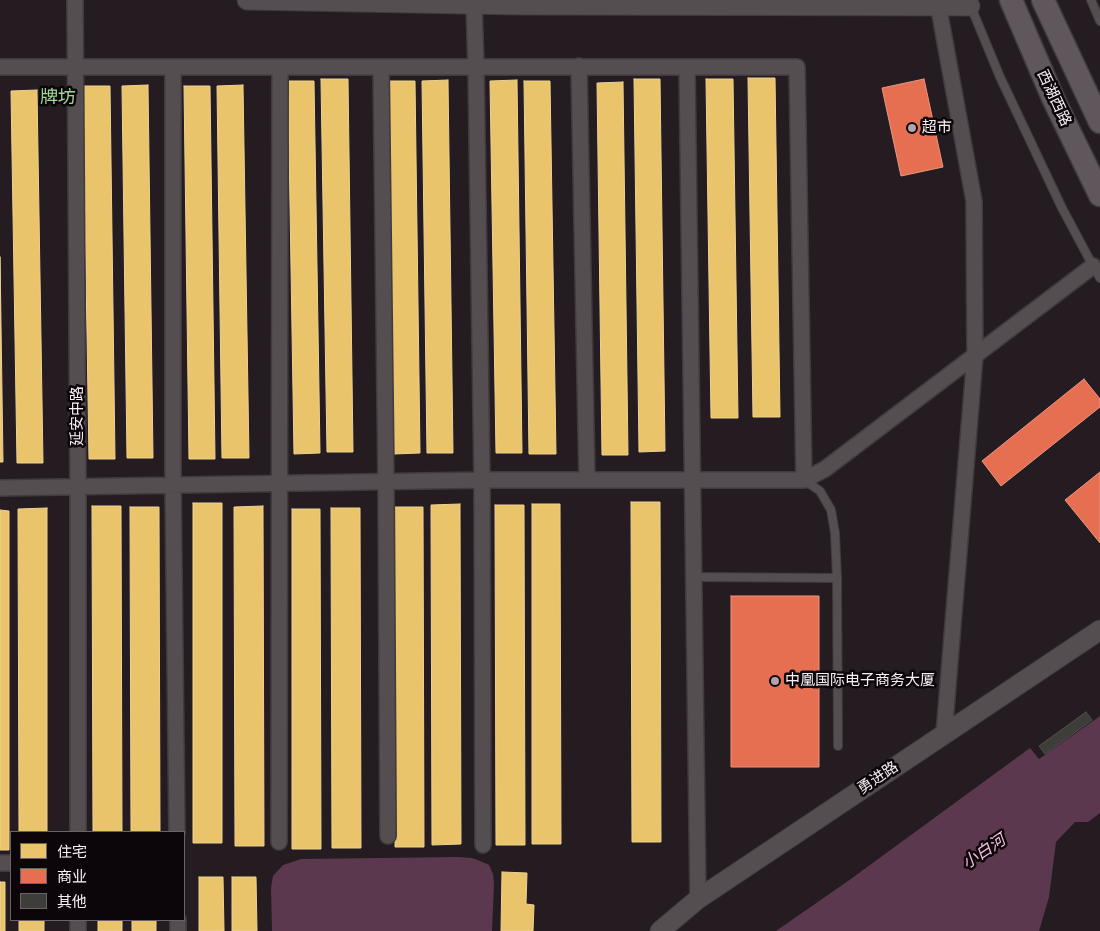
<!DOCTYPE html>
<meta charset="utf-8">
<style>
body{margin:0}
#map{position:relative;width:1100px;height:931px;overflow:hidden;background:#241c21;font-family:"Work Sans","Noto Sans SC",sans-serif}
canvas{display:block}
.legend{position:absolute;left:10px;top:831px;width:175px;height:90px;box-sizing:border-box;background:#0c060a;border:1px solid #6a6367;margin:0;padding:6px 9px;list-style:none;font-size:15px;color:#f8eef3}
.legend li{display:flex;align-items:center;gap:10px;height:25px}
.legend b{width:25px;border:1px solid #6a6367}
</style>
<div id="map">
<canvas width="1100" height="931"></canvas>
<ul class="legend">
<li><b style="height:14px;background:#e9c46a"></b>住宅</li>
<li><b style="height:14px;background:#e76f51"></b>商业</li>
<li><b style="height:14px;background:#3d3e3a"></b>其他</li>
</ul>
</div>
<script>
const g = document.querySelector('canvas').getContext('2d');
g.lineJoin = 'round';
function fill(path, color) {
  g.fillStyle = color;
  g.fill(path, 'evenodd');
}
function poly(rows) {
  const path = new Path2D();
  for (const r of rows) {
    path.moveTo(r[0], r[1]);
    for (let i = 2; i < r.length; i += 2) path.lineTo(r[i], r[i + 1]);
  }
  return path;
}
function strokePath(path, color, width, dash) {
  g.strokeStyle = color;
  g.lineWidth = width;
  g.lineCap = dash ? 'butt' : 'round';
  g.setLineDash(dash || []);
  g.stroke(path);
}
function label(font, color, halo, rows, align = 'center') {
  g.font = font + ' "Work Sans","Noto Sans SC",sans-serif';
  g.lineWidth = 5;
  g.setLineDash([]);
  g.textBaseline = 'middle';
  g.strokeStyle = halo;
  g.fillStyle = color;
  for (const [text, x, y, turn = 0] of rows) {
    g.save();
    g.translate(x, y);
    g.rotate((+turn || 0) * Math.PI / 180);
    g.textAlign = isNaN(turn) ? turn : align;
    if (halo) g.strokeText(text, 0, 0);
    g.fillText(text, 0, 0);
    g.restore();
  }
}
fill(poly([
 [1100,716,1100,813,1088,822,1075,822,1056,842,1049,897,1039,931,776,931,848,881,1030,748,1039,759],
 [458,857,472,858,480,861,489,865,493,874,494,884,492,931,272,931,271,888,273,876,283,865,301,859]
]), '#5c384e');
const homes = poly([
 [748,78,775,78,780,417,753,417,748,78],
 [321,79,348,79,353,452,327,452,321,79],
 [634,79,660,79,665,451,639,452,634,79],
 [706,79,733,79,738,418,711,418,706,79],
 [448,80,453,453,427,453,422,81,448,80],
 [517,80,522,453,496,453,490,81,517,80],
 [288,81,314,81,320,453,294,454,288,81],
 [389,81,415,81,420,453,394,454,389,81],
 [524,81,550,81,556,454,529,454,524,81],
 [623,82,628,455,602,455,597,83,623,82],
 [148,85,153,458,127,458,122,86,148,85],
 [243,85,249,458,222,458,217,86,243,85],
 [83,86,110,86,115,459,89,459,83,86],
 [184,86,210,86,215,459,189,459,184,86],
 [37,90,43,463,17,463,11,91,37,90],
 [0,257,3,462,0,462,0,257],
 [631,502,660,502,661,842,632,842,631,502],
 [193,503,222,503,222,843,193,843,193,503],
 [460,504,461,844,432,845,431,505,460,504],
 [532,504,560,504,561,844,532,844,532,504],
 [495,505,524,505,525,845,496,845,495,505],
 [92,506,121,506,122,832,93,832,92,506],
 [263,506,264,846,235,846,234,507,263,506],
 [130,507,159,507,160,832,131,832,130,507],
 [394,507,423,507,424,847,395,847,394,507],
 [47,508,47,832,19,832,18,509,47,508],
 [331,508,360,508,361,848,332,848,331,508],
 [292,509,320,509,321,849,292,849,292,509],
 [0,510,9,511,9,850,0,850,0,510],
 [502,872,527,873,526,904,534,905,533,931,501,931,502,872],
 [199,877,223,877,224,931,199,931,199,877],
 [232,877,256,877,257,931,232,931,232,877],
 [0,882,5,882,5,931,0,931,0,882],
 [19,920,44,920,44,931,19,931,19,920],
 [98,920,122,920,122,931,98,931,98,920],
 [132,920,156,920,156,931,132,931,132,920]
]);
fill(homes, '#e9c46a');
strokePath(homes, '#eed193', 1);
const shops = poly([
 [924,79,943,167,901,176,882,88,924,79],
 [1084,379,1100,399,1100,407,1001,486,982,461,1084,379],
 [1100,472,1100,543,1065,500,1100,472],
 [731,596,819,596,819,767,731,767,731,596]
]);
fill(shops, '#e76f51');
strokePath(shops, '#ec9582', 1);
const building = poly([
 [1086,712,1092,720,1045,754,1039,746,1086,712]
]);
fill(building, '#3d3e3a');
strokePath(building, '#51504f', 1);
const service = poly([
 [1091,0,1100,21],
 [971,7,1000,77,1062,208,1093,266,1100,278],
 [804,480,820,491,831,510,835,533,837,578,838,746],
 [693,577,837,578]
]);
const minor = poly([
 [75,0,78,486,78,832],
 [474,4,476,67,482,480,483,845],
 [940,15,974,201,975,355,944,734],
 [579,66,587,480],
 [0,67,797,67,804,480],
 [381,67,386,482,388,836],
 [687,67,698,899],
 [173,68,173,485,177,832],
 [0,488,482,480,804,480,825,469,1093,266],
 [279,842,280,67],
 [0,863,11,863],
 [178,920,178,931],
 [78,931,78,920]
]);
const tertiary = poly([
 [247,0,520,5,970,6],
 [660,931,698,899,1100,630]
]);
const primary = poly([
 [1011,0,1053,98,1100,195],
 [1043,0,1100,122]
]);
strokePath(service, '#403a3d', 10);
strokePath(minor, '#403a3d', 18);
strokePath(tertiary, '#403a3d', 21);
strokePath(primary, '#403a3d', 25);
strokePath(service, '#544e51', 8);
strokePath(minor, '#544e51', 15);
strokePath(tertiary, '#544e51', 19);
strokePath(primary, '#60575d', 22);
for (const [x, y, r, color] of [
 [912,128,5,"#aea4aa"],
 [775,681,5,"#aea4aa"]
]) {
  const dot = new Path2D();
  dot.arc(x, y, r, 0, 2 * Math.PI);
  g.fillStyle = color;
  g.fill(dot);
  strokePath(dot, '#0c060a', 2);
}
label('15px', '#f8eef3', '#0c060a', [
 ["西湖西路",1054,98,65],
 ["延安中路",78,416,-90],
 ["勇进路",878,778,-34]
]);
label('15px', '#f8eef3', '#0c060a', [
 ["超市",922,128],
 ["中凰国际电子商务大厦",785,681]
], 'left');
label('italic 16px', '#f7c0e1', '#0c060a', [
 ["小白河",984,852,-34]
]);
label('18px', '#a3d799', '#0c060a', [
 ["牌坊",58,98]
]);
</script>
